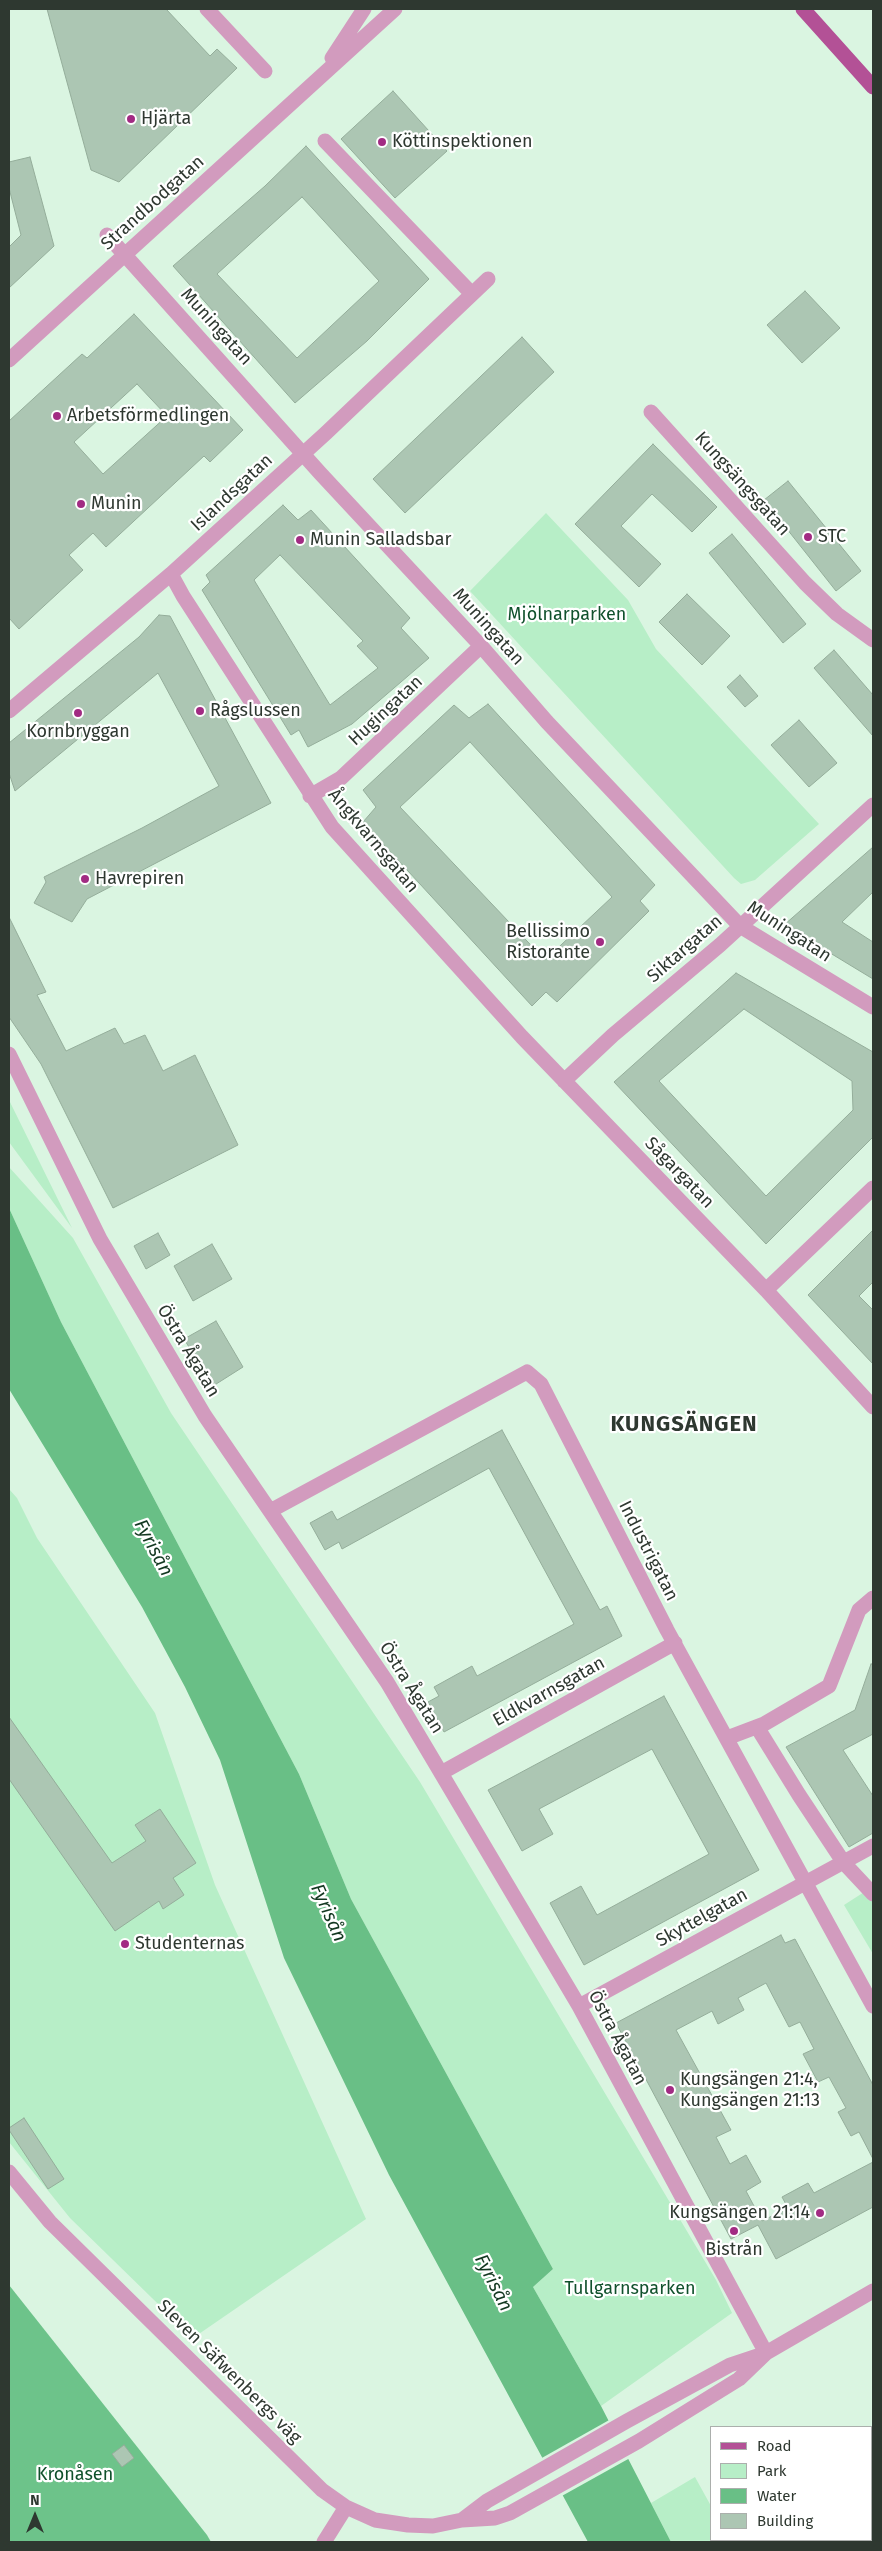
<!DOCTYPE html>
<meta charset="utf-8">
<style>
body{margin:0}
#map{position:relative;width:882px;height:2551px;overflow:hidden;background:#daf5e1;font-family:"Fira Sans",sans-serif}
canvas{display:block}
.frame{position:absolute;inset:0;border:10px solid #2e3830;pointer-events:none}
.legend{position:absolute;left:710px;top:2426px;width:162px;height:115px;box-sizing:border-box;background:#fff;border:1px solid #abafac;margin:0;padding:6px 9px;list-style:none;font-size:15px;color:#2e3830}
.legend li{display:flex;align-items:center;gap:10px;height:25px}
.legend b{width:25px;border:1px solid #abafac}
.north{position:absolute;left:10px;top:2491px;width:50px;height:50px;-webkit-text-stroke:4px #fff;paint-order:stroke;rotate:0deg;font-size:14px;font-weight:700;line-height:20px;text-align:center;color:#2e3830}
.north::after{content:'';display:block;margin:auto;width:18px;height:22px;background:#2e3830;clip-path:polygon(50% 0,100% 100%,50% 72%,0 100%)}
</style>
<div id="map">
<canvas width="882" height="2551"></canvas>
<div class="frame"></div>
<ul class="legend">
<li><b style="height:6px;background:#b35196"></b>Road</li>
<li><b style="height:14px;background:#b7eec7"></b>Park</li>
<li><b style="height:14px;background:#69bf86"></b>Water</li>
<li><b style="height:14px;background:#acc6b3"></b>Building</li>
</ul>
<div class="north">N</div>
</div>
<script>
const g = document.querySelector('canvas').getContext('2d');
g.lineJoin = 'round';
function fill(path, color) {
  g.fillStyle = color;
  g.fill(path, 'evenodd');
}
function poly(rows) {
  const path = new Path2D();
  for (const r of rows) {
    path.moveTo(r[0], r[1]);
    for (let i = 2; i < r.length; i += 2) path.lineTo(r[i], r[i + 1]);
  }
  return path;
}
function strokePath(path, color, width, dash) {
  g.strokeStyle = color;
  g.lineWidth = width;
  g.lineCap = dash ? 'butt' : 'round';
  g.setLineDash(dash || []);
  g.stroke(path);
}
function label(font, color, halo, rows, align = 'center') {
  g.font = font + ' "Fira Sans",sans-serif';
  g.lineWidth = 4.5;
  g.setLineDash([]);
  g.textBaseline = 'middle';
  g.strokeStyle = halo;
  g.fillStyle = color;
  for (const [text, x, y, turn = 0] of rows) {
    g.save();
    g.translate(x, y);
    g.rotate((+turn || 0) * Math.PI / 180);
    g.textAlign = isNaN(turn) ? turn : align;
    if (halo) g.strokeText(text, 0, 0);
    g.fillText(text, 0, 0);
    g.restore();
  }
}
fill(poly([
 [546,513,628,600,656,649,819,824,755,880,741,884,734,878,470,591],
 [9,1100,72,1228,9,1142],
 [9,1167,73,1238,171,1413,420,1782,716,2280,732,2313,601,2406,533,2287,553,2269,351,1899,299,1774,61,1322,9,1208],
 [9,1489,17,1498,37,1538,155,1713,215,1885,366,2219,193,2338,70,2218,9,2142],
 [872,1887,873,1888,873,1954,844,1905],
 [695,2477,711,2506,711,2540,729,2540,731,2542,671,2542,651,2503]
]), '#b7eec7');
fill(poly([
 [9,2285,207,2535,211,2542,9,2542]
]), '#6dc38a');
fill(poly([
 [9,1208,61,1322,299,1774,351,1899,553,2269,533,2287,601,2406,671,2542,588,2542,389,2175,284,1958,220,1760,185,1687,142,1607,9,1389]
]), '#69bf86');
fill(poly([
 [611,2419,630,2458,560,2497,540,2459]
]), '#daf5e1');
const building = poly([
 [47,9,166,9,210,56,217,49,237,68,119,182,91,170,47,9],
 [393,91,447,151,395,198,341,139,393,91],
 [306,146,429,279,367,341,295,403,173,266,265,186,306,146],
 [302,197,379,281,297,358,217,274,302,197],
 [30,157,54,246,9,288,9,247,21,235,9,188,9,162,30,157],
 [805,291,840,328,802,363,767,325,805,291],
 [134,314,243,430,210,462,204,456,106,547,93,533,69,555,83,570,19,629,9,618,9,421,82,354,87,358,134,314],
 [137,384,167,416,103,474,74,442,137,384],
 [522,337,554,372,405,513,373,479,522,337],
 [653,444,717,507,692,532,652,494,621,526,661,564,639,587,575,524,653,444],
 [788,481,861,571,836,591,764,500,788,481],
 [283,505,298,520,311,510,410,618,401,628,429,658,352,724,308,747,299,730,291,735,202,590,210,582,206,575,283,505],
 [280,555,363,641,357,646,378,668,330,705,254,580,280,555],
 [732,534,806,624,783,643,709,553,732,534],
 [687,594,730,636,702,665,659,622,687,594],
 [159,615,170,616,271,803,87,899,72,922,34,903,46,882,44,877,142,828,219,786,158,673,15,791,9,773,9,743,139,637,159,615],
 [834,650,873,695,873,736,814,668,834,650],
 [740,675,758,696,745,707,727,687,740,675],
 [488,704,655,885,640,901,649,911,557,1002,546,992,532,1006,363,822,376,807,363,790,454,705,469,718,488,704],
 [470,742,612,897,545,960,400,807,470,742],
 [799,720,837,763,809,787,771,745,799,720],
 [873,847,873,892,842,922,873,942,873,979,784,925,873,847],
 [9,917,46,992,37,995,66,1051,115,1028,124,1044,145,1035,163,1071,195,1055,238,1145,113,1208,41,1064,9,1017,9,917],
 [736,973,873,1052,873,1137,766,1244,614,1082,736,973],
 [744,1009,852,1081,853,1110,766,1196,659,1081,744,1009],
 [873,1230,873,1282,859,1296,873,1310,873,1364,808,1295,873,1230],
 [158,1233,170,1255,146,1269,134,1246,158,1233],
 [212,1244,232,1279,193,1301,174,1266,212,1244],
 [216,1321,243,1367,213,1386,184,1339,216,1321],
 [502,1430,600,1610,607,1606,622,1636,444,1732,428,1702,439,1696,434,1687,472,1666,477,1676,574,1624,489,1468,342,1549,339,1542,325,1550,310,1523,332,1511,337,1520,502,1430],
 [871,1664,873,1664,873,1734,843,1750,873,1796,873,1833,849,1847,786,1747,855,1710,871,1664],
 [664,1696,759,1870,584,1965,550,1903,581,1886,597,1915,709,1854,652,1749,539,1809,553,1834,522,1851,488,1790,664,1696],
 [9,1717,112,1863,146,1841,135,1825,160,1809,196,1863,173,1878,184,1895,163,1909,159,1901,115,1931,9,1779,9,1717],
 [781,1935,785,1943,795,1939,873,2085,873,2159,859,2132,851,2136,838,2112,846,2108,829,2077,818,2082,803,2054,814,2049,800,2022,789,2027,766,1983,738,1998,744,2010,718,2024,712,2011,676,2030,731,2130,716,2137,730,2164,746,2155,761,2182,746,2191,762,2221,788,2208,782,2197,808,2183,814,2193,873,2162,873,2207,776,2259,758,2225,731,2239,616,2023,781,1935],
 [24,2118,64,2179,48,2189,9,2130,9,2128,24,2118],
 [124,2445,134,2458,122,2467,112,2454,124,2445]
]);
fill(building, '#acc6b3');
strokePath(building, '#94ad9a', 1);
strokePath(poly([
 [207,9,265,71],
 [332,58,364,9],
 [325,141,472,294],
 [107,235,320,473,481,646,547,722,740,926,873,1007],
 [9,360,395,9],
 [651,412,805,583,837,614,873,640],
 [171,574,183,596,332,827,522,1037,766,1290,873,1407],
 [9,711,171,574,326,433,488,279],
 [310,796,341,778,481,646],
 [9,1054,100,1239,205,1416,387,1682,441,1773,579,2006,766,2353],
 [564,1081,613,1035,720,945,873,805],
 [766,1290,873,1188],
 [270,1511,527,1372,541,1384,667,1630,873,2006],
 [757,1727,799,1795,844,1863,873,1894],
 [727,1738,764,1724,829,1686,859,1610,873,1598],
 [441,1773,675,1643],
 [579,2006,873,1846],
 [9,2172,50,2222,322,2490,346,2507,375,2520,408,2525,433,2526,462,2520,495,2518,510,2513,639,2441,739,2379,766,2353],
 [462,2520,487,2501,627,2421,730,2365,766,2353,873,2291],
 [324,2542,346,2507]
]), '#d29bbe', 15);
strokePath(poly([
 [803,9,873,87]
]), '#b35196', 15);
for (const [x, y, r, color] of [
 [131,119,5,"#a22b83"],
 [382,142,5,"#a22b83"],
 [57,416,5,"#a22b83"],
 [81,504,5,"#a22b83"],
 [808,537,5,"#a22b83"],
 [300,540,5,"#a22b83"],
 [200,711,5,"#a22b83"],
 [78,713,5,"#a22b83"],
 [85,879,5,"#a22b83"],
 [600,942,5,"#a22b83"],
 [125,1944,5,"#a22b83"],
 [670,2090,5,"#a22b83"],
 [820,2213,5,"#a22b83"],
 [734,2231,5,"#a22b83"]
]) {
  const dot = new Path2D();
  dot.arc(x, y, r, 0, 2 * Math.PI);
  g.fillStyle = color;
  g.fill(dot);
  strokePath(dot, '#fff', 2);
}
label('18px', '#2e3830', '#fff', [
 ["Hjärta",141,119],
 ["Köttinspektionen",392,142],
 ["Arbetsförmedlingen",67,416],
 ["Munin",91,504],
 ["STC",818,537],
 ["Munin Salladsbar",310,540],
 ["Rågslussen",210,711],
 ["Kornbryggan",78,732,"center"],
 ["Havrepiren",95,879],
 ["Bellissimo",590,932,"right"],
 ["Ristorante",590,953,"right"],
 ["Studenternas",135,1944],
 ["Kungsängen 21:4,",680,2080],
 ["Kungsängen 21:13",680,2101],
 ["Kungsängen 21:14",810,2213,"right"],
 ["Bistrån",734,2250,"center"]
], 'left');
label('18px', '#2e3830', '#fff', [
 ["Strandbodgatan",153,203,-42],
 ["Muningatan",216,327,48],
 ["Kungsängsgatan",742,484,48],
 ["Islandsgatan",232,493,-43],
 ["Muningatan",488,627,48],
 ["Hugingatan",386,711,-43],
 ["Ångkvarnsgatan",373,841,50],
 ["Muningatan",789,932,33],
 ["Siktargatan",685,949,-41],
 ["Sågargatan",679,1173,46],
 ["Östra Ågatan",188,1351,59],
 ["Industrigatan",648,1551,63],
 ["Östra Ågatan",411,1688,58],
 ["Eldkvarnsgatan",549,1692,-29],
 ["Skyttelgatan",702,1918,-29],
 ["Östra Ågatan",617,2038,62],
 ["Sleven Säfwenbergs väg",229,2372,45]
]);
label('18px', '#10512c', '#fff', [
 ["Mjölnarparken",567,615],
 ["Tullgarnsparken",630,2289],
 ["Kronåsen",75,2475]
]);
label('italic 19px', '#133821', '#fff', [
 ["Fyrisån",153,1548,62],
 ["Fyrisån",328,1913,66],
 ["Fyrisån",493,2283,63]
]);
g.letterSpacing = '1px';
label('bold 22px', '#2e3830', '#fff', [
 ["KUNGSÄNGEN",684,1425]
]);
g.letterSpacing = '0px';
</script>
